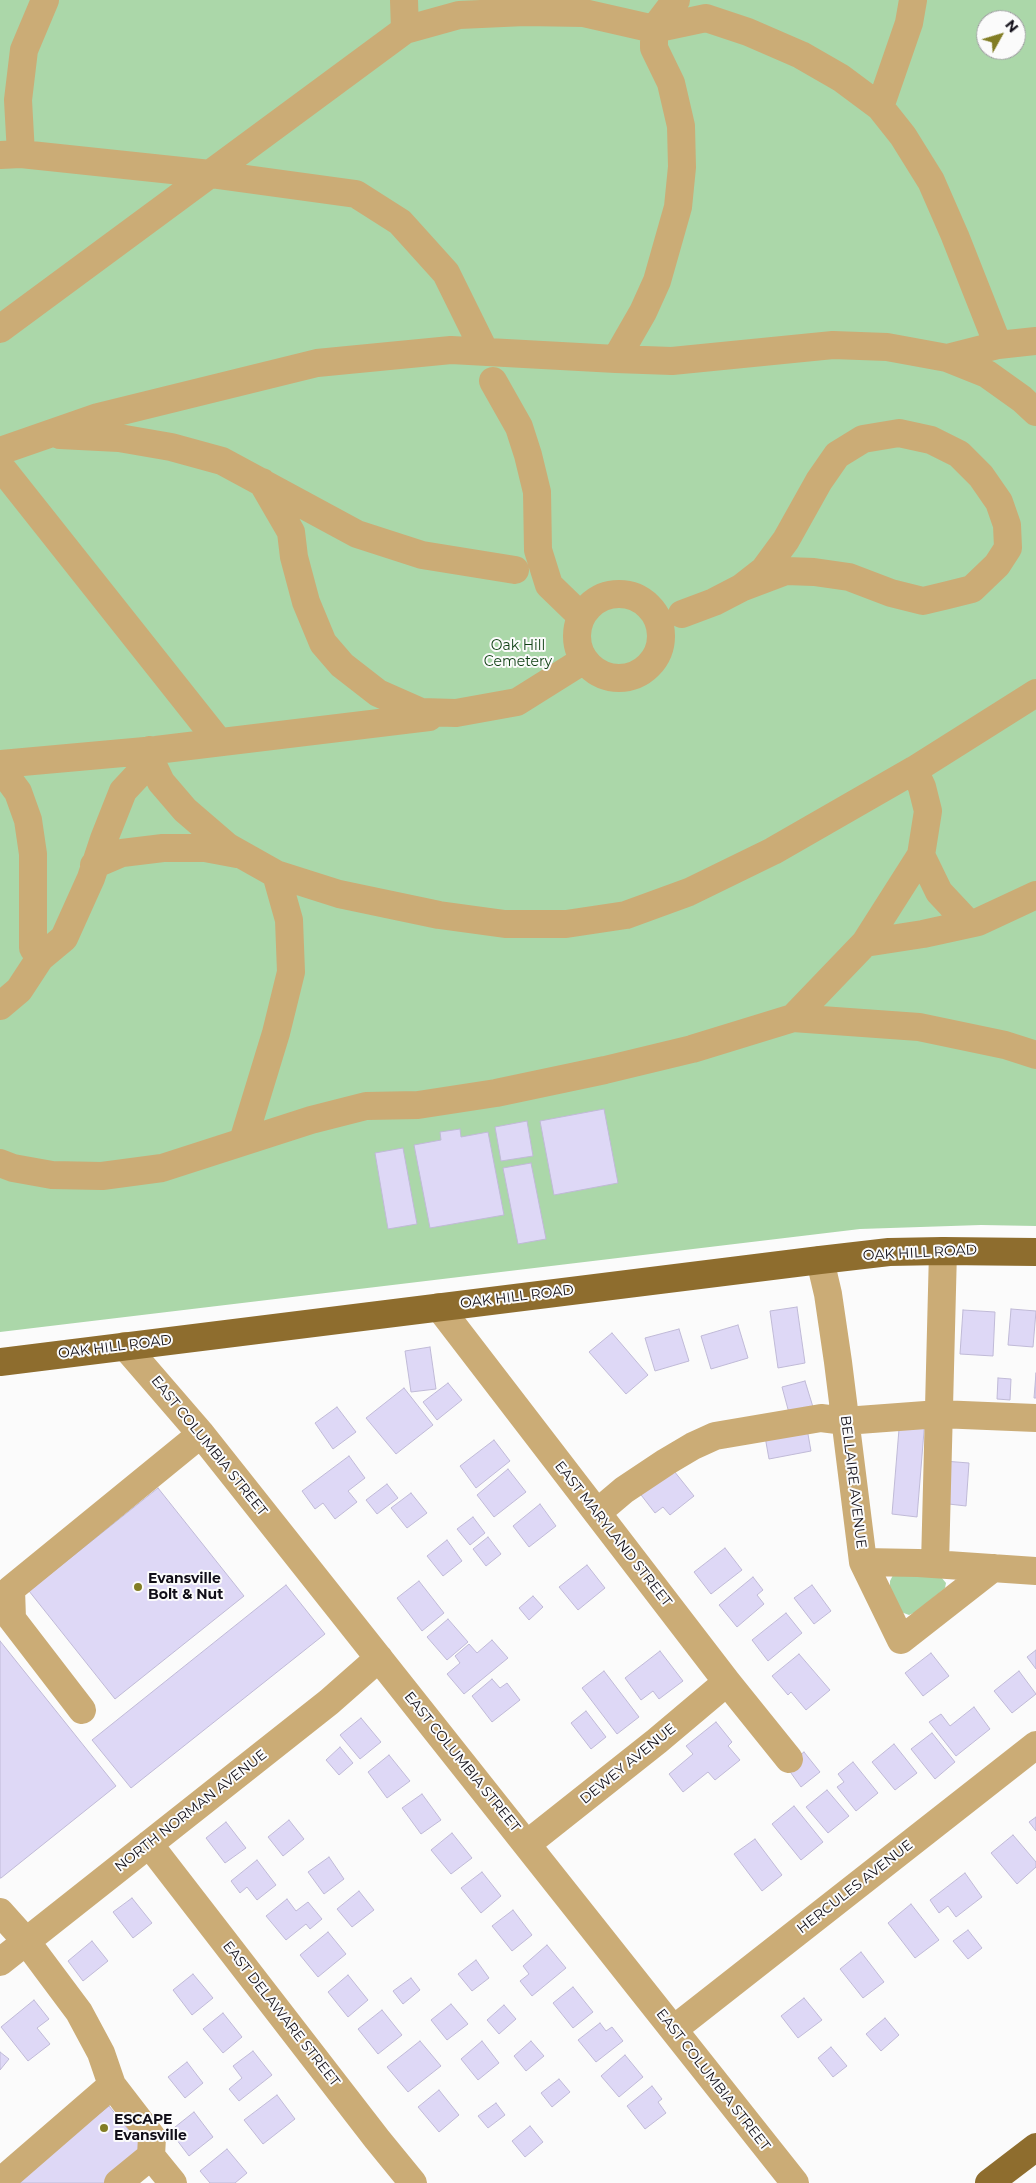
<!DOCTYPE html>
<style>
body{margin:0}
#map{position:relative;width:1036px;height:2183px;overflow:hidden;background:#fbfbfb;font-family:Montserrat,sans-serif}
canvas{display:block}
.north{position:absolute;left:976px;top:10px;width:50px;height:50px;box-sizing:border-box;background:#fbfbfb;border:1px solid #9d9ca0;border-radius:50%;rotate:51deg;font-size:14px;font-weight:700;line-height:20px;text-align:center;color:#110e18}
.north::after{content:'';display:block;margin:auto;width:18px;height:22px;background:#827d25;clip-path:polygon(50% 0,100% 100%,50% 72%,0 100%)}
</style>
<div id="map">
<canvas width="1036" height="2183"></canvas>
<div class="north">N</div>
</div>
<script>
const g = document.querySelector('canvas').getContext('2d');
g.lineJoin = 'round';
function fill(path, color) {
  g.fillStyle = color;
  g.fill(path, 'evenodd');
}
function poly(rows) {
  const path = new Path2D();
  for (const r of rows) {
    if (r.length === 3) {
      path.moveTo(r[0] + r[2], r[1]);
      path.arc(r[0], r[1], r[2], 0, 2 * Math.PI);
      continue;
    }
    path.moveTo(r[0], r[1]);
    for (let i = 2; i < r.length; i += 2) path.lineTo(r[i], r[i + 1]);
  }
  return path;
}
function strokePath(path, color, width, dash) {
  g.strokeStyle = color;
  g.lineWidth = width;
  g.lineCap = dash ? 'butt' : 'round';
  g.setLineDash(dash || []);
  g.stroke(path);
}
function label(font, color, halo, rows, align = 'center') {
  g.font = font + ' Montserrat,sans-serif';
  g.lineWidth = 4;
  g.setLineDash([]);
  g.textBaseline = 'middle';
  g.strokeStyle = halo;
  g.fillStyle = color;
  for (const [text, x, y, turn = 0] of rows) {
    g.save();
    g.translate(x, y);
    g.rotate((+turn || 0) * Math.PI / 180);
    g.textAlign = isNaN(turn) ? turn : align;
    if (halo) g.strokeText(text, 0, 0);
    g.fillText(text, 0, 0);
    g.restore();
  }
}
fill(poly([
 [0,0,1036,0,1036,1226,981,1225,860,1229,0,1332],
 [986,20,1016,20,1016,50,986,50],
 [893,1575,941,1577,946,1583,945,1588,916,1612,909,1615,901,1612,890,1594,890,1581]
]), '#abd7a9');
const building = poly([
 [604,1109,618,1183,554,1195,540,1121,604,1109],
 [527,1121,533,1156,501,1161,495,1127,527,1121],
 [460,1129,461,1137,488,1132,504,1215,430,1228,414,1145,441,1140,440,1132,460,1129],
 [403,1148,417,1224,388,1229,375,1153,403,1148],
 [531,1163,546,1239,518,1244,503,1168,531,1163],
 [797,1307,805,1363,778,1368,770,1311,797,1307],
 [1011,1309,1036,1311,1033,1347,1008,1345,1011,1309],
 [963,1310,995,1312,993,1356,960,1354,963,1310],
 [738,1325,748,1358,711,1369,701,1336,738,1325],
 [679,1329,689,1361,655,1371,645,1338,679,1329],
 [612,1333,648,1375,626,1394,589,1352,612,1333],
 [430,1347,436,1389,411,1392,405,1351,430,1347],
 [1036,1373,1036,1398,1034,1398,1036,1373],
 [998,1378,1011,1379,1010,1400,997,1399,998,1378],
 [805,1381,813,1407,789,1413,782,1387,805,1381],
 [448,1383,462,1400,437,1420,423,1402,448,1383],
 [404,1388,433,1425,396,1454,366,1418,404,1388],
 [337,1407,356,1432,333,1449,315,1423,337,1407],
 [900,1417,925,1419,917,1517,892,1514,900,1417],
 [806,1423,811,1451,769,1459,764,1431,806,1423],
 [494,1440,510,1461,476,1488,460,1466,494,1440],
 [349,1456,365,1478,348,1491,357,1502,335,1519,323,1503,315,1509,302,1491,349,1456],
 [944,1461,969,1463,966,1506,940,1503,944,1461],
 [670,1466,694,1496,670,1515,663,1507,655,1513,638,1491,670,1466],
 [508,1469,526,1492,494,1517,477,1495,508,1469],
 [387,1484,398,1498,377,1514,366,1500,387,1484],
 [158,1488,244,1596,115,1699,29,1591,158,1488],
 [411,1493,427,1513,407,1528,391,1508,411,1493],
 [540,1504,556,1526,529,1547,513,1526,540,1504],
 [473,1517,485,1533,470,1545,457,1529,473,1517],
 [488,1537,501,1554,486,1566,473,1549,488,1537],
 [447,1540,462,1561,443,1576,427,1556,447,1540],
 [725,1548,742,1570,711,1594,694,1572,725,1548],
 [587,1565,605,1588,578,1610,559,1587,587,1565],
 [753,1577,763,1590,757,1595,764,1604,737,1627,719,1605,753,1577],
 [419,1581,444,1613,422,1631,397,1598,419,1581],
 [286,1585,325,1634,131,1788,92,1740,286,1585],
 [812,1585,831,1611,814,1624,794,1598,812,1585],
 [533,1596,543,1607,529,1620,519,1608,533,1596],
 [786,1613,802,1633,768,1661,752,1640,786,1613],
 [448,1619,468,1642,447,1660,427,1637,448,1619],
 [492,1640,508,1658,464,1694,447,1674,460,1663,455,1656,469,1644,477,1653,492,1640],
 [0,1641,116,1786,1,1878,0,1878,0,1641],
 [1036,1650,1036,1669,1027,1657,1036,1650],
 [660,1651,683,1681,659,1699,653,1691,641,1700,625,1678,660,1651],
 [931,1653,949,1676,923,1696,905,1673,931,1653],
 [799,1654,830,1690,806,1710,791,1692,788,1695,772,1676,799,1654],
 [604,1671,639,1717,617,1734,582,1688,604,1671],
 [1019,1671,1036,1694,1012,1713,994,1691,1019,1671],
 [492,1679,500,1688,507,1683,520,1700,492,1722,472,1696,492,1679],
 [974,1707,990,1729,956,1756,929,1722,941,1714,950,1726,974,1707],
 [586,1711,606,1737,591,1749,571,1723,586,1711],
 [361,1718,381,1742,360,1759,340,1735,361,1718],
 [716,1722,732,1742,728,1746,740,1760,715,1780,708,1772,683,1792,669,1774,693,1754,686,1746,716,1722],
 [932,1733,955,1762,935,1779,911,1749,932,1733],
 [894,1744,917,1773,895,1790,872,1762,894,1744],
 [340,1747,353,1763,339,1775,326,1760,340,1747],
 [804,1752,820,1772,801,1787,786,1766,804,1752],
 [389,1755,410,1781,387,1798,368,1772,389,1755],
 [853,1762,878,1793,856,1811,837,1787,844,1782,838,1774,853,1762],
 [827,1790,849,1816,828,1833,806,1807,827,1790],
 [422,1794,441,1820,421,1834,402,1808,422,1794],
 [794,1806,823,1842,801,1860,772,1824,794,1806],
 [1036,1817,1036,1831,1029,1822,1036,1817],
 [289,1820,304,1839,283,1856,268,1837,289,1820],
 [226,1822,246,1848,225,1863,206,1838,226,1822],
 [452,1833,472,1858,451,1874,431,1850,452,1833],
 [1013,1835,1036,1862,1036,1867,1017,1884,991,1853,1013,1835],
 [755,1839,782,1875,762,1891,734,1854,755,1839],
 [329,1857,344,1879,324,1894,308,1872,329,1857],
 [257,1860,276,1885,257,1900,247,1887,240,1893,231,1881,257,1860],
 [482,1872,501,1896,481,1913,461,1888,482,1872],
 [965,1873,982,1897,956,1917,948,1906,939,1913,930,1900,965,1873],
 [359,1891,374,1910,352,1927,337,1909,359,1891],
 [132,1898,152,1923,133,1938,113,1912,132,1898],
 [287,1899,296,1911,308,1902,322,1919,310,1929,306,1924,286,1940,266,1916,287,1899],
 [911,1904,939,1940,915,1958,888,1923,911,1904],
 [513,1910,532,1935,512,1951,492,1926,513,1910],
 [968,1930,982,1948,968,1959,953,1941,968,1930],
 [328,1932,346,1954,318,1977,300,1955,328,1932],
 [92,1941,108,1961,83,1981,68,1961,92,1941],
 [547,1945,566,1968,532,1996,520,1981,529,1974,523,1966,547,1945],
 [861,1952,884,1982,863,1998,840,1969,861,1952],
 [476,1960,489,1978,472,1991,458,1974,476,1960],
 [193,1974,213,1998,192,2015,173,1990,193,1974],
 [348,1975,368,2000,348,2017,328,1992,348,1975],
 [411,1978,420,1990,403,2004,393,1991,411,1978],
 [573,1987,593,2012,573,2028,553,2003,573,1987],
 [804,1998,822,2020,798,2038,781,2016,804,1998],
 [34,2000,49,2019,37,2028,50,2044,28,2061,1,2027,34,2000],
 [451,2004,468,2024,447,2040,431,2020,451,2004],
 [504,2005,516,2019,499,2034,487,2020,504,2005],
 [382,2010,402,2035,378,2054,358,2029,382,2010],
 [223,2013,242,2037,223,2053,203,2029,223,2013],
 [885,2018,899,2035,881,2051,866,2034,885,2018],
 [600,2023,606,2031,612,2027,623,2041,596,2062,578,2040,600,2023],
 [420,2041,441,2066,408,2092,387,2067,420,2041],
 [482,2041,499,2063,478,2080,461,2059,482,2041],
 [531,2041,544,2056,526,2071,514,2056,531,2041],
 [831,2047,847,2066,833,2077,818,2058,831,2047],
 [253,2051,272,2075,239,2101,229,2089,242,2078,233,2066,253,2051],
 [0,2052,9,2059,0,2070,0,2052],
 [625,2055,643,2077,619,2097,601,2076,625,2055],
 [187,2062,203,2083,185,2098,168,2077,187,2062],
 [559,2079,570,2092,552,2107,541,2093,559,2079],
 [652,2086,662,2099,658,2102,666,2113,645,2129,627,2106,652,2086],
 [439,2090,459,2115,439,2132,418,2107,439,2090],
 [277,2095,295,2119,263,2144,244,2120,277,2095],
 [496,2103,505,2115,488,2128,478,2116,496,2103],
 [109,2106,145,2150,104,2183,11,2183,109,2106],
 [194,2112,213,2137,189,2156,170,2131,194,2112],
 [530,2126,543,2142,525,2157,512,2141,530,2126],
 [227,2149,247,2173,235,2183,210,2183,200,2171,227,2149]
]);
fill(building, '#ded8f6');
strokePath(building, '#c0bad7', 1);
strokePath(poly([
 [404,0,405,30,459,15,525,12,524,0],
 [676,0,654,29,706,18,748,32,801,55,841,78,880,107],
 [913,0,909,23,880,107,903,136,931,181,955,236,998,345,1036,341],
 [21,154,210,174,356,194,400,222,446,273,485,352],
 [0,155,21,154,18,100,24,50,45,0],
 [0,329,405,30],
 [998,345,947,358,987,374,1022,399,1036,412],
 [616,359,672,361,833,345,887,347,947,358],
 [493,381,519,427,528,455,537,492,538,550,549,585,581,616],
 [60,435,119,438,171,447,222,461,357,534,422,555,515,570],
 [0,451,98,417,317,363,451,350,616,359,643,312,657,281,678,207,682,167,681,126,671,83,654,48,654,29,584,13,525,12],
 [0,466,219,742],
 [262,482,291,532,294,557,306,602,323,643,342,665,378,693,421,712,456,713,517,702,584,660],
 [619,636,42],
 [682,614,714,602,741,588,764,570,786,540,819,481,837,455,863,439,899,433,931,440,959,454,981,476,999,502,1007,525,1008,548,997,565,972,589,948,595,923,601,891,593,849,577,814,572,786,571,741,588],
 [151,761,161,782,185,810,228,847,276,874,339,894,439,915,505,924,566,924,626,915,689,892,773,851,914,770,1036,693],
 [0,764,156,750,429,717],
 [0,768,18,792,28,820,33,854,33,948,40,958,19,990,0,1006],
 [914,770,922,787,928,811,921,855],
 [94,865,122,853,163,848,205,848,237,854],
 [865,943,921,855,939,892,969,924],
 [40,958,64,938,91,878,104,839,123,791,151,761,150,750],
 [793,1018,865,943,923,934,978,922,1036,895],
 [243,1141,276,1033,291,972,289,920,276,874],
 [0,1163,13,1168,52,1175,102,1176,162,1168,311,1120,366,1106,418,1105,496,1093,605,1070,692,1049,793,1018,919,1027,1005,1045,1036,1055],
 [820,1260,828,1294,838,1362,863,1562,918,1563,1036,1571],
 [439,1307,727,1682,789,1759],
 [125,1346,201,1434,795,2183],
 [598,1512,624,1490,666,1462,693,1446,715,1436,821,1418,845,1421,939,1414,1036,1418],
 [863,1562,901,1640,993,1568],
 [935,1564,943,1251],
 [82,1710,12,1619,11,1589,201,1434],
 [149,1844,377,2139,413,2183],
 [527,1844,657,1741,727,1682],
 [0,1912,26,1941,79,2012,101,2053,112,2085,152,2137,151,2156,173,2183],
 [0,1962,329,1702,379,1658],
 [674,2029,1036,1745],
 [0,2182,112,2085],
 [118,2183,151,2156]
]), '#cbac76', 28);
strokePath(poly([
 [0,1362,820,1260,889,1252,943,1251,1036,1252],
 [989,2183,1036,2147]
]), '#8e6d2e', 28);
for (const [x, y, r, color] of [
 [138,1587,5,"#827d25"],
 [104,2128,5,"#827d25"]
]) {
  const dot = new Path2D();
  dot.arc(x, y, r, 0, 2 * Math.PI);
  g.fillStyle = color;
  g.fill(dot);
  strokePath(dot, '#fbfbfb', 2);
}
label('14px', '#0e3f12', '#fbfbfb', [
 ["Oak Hill",518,646],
 ["Cemetery",518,662]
]);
label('14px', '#110e18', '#fbfbfb', [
 ["OAK HILL ROAD",920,1253,-3],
 ["OAK HILL ROAD",517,1297,-7],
 ["OAK HILL ROAD",115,1347,-7],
 ["EAST COLUMBIA STREET",209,1446,51],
 ["BELLAIRE AVENUE",853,1482,83],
 ["EAST MARYLAND STREET",613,1534,52],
 ["EAST COLUMBIA STREET",462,1762,51],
 ["DEWEY AVENUE",628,1764,-39],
 ["NORTH NORMAN AVENUE",191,1811,-38],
 ["HERCULES AVENUE",855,1887,-38],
 ["EAST DELAWARE STREET",281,2014,52],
 ["EAST COLUMBIA STREET",713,2080,52]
]);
label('bold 14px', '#110e18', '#fbfbfb', [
 ["Evansville",148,1579],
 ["Bolt & Nut",148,1595],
 ["ESCAPE",114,2120],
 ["Evansville",114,2136]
], 'left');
</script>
